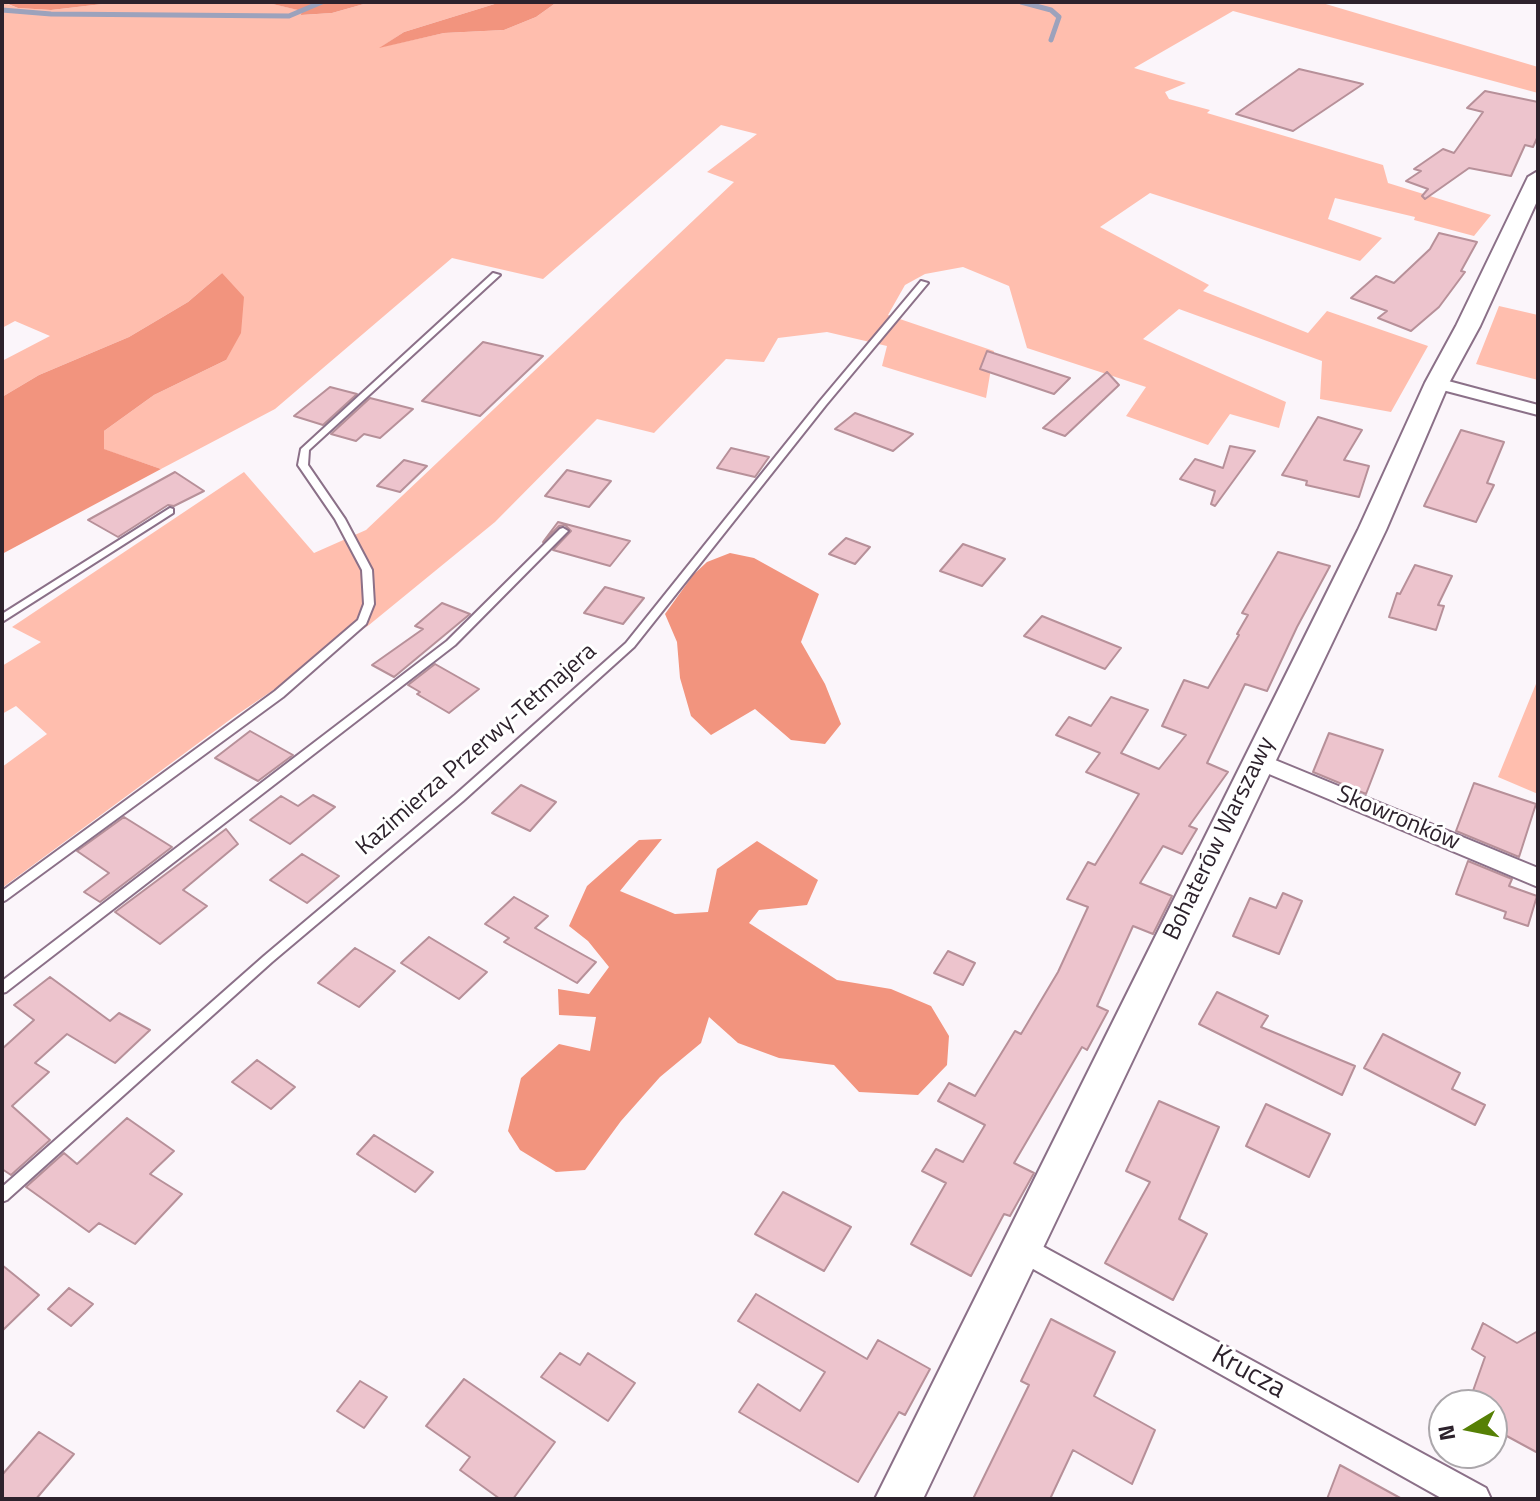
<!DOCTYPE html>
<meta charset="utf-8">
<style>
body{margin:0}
#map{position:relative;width:1540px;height:1501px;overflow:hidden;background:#fbf5fa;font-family:"Titillium Web",sans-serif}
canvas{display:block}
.frame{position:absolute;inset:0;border:4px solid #2d222c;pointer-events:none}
.north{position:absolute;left:1428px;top:1389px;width:80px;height:80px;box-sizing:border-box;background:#fff;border:2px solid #aba7ab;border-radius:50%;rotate:260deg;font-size:22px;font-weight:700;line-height:32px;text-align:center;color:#2d222c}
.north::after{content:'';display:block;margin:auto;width:28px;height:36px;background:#568005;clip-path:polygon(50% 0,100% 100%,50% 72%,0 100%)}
</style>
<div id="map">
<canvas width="1540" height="1501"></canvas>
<div class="frame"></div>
<div class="north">N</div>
</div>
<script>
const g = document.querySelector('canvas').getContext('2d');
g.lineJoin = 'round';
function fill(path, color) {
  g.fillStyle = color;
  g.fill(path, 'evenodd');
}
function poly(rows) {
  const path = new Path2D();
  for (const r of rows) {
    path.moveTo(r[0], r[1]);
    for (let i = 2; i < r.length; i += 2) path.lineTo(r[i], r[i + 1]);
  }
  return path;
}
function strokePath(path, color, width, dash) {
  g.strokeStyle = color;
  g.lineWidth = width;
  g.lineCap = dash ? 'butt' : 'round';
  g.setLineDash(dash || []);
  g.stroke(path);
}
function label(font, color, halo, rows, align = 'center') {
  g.font = font + ' "Titillium Web",sans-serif';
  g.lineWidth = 6;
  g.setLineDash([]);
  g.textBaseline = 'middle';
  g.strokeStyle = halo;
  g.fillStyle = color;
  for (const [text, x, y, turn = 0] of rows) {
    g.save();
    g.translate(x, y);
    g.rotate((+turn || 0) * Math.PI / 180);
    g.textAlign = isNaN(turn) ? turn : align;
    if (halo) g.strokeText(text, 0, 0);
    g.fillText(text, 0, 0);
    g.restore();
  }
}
fill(poly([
 [2,2,18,8,51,10,120,2,264,2,303,11,302,15,332,13,371,2,501,2,404,32,381,47,444,33,504,30,536,17,557,2,1319,2,1538,67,1538,93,1233,11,1134,68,1186,83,1165,92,1169,99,1210,110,1207,113,1383,165,1388,183,1491,215,1474,236,1414,220,1415,217,1335,198,1328,219,1382,238,1360,261,1150,193,1100,227,1209,285,1203,291,1308,333,1327,311,1428,346,1391,412,1320,399,1322,361,1179,309,1143,339,1286,402,1279,428,1230,414,1208,445,1126,416,1146,387,1027,348,1009,286,963,267,925,274,905,285,888,315,994,351,986,398,882,366,887,346,827,332,778,338,764,362,726,359,654,433,597,419,495,522,369,625,235,716,2,888,2,767,47,734,16,706,2,714,2,666,41,642,12,627,244,472,314,553,366,530,734,182,707,172,757,134,721,125,543,279,452,258,275,409,161,469,103,449,104,431,154,395,226,360,222,273,188,302,129,337,39,375,2,397,2,361,50,336,15,321,2,328],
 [1499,306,1538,315,1538,380,1476,364],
 [1538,679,1538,794,1498,777]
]), '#ffbeae');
fill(poly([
 [3,2,120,2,51,10,18,8],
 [264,2,371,2,332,13,301,15,302,11],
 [501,2,557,2,536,17,504,30,444,33,379,48,404,32],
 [222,273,244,297,241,333,226,360,154,395,104,431,104,449,161,469,2,554,2,397,39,375,129,337,188,302],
 [730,553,754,558,819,594,801,642,825,684,841,724,825,744,791,740,755,709,711,735,691,716,680,678,677,642,665,614,693,575,707,562],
 [662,839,620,891,675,914,708,912,717,869,757,841,818,880,807,905,759,910,749,923,837,980,891,989,931,1006,949,1036,947,1065,918,1095,859,1092,834,1065,779,1058,738,1043,709,1017,701,1043,660,1077,621,1121,585,1170,556,1172,520,1150,508,1131,521,1078,559,1044,590,1051,596,1017,559,1015,558,989,589,994,609,967,588,941,569,926,587,886,639,840]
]), '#f2947e');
strokePath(poly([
 [1021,2,1051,10,1059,17,1051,40],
 [2,10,51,14,289,16,322,2]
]), '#9ca2bc', 5);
const building = poly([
 [1299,69,1363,84,1293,131,1236,114,1299,69],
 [1485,91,1538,102,1538,136,1533,147,1525,145,1511,176,1469,168,1425,199,1422,196,1428,189,1406,181,1421,171,1414,169,1443,149,1454,153,1483,112,1467,108,1485,91],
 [1439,233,1477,242,1461,271,1465,272,1439,307,1411,331,1378,318,1387,311,1351,298,1376,276,1394,283,1430,249,1439,233],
 [483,342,543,356,480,416,422,401,483,342],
 [987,351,1070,378,1054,394,980,369,987,351],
 [1107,372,1119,385,1065,436,1043,428,1107,372],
 [330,387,357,394,323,425,294,416,330,387],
 [370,398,413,409,380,438,364,434,356,441,331,434,370,398],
 [855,413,913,434,893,451,835,429,855,413],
 [1318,417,1362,430,1344,460,1369,466,1359,497,1306,485,1307,481,1282,475,1318,417],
 [1461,430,1504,442,1487,483,1494,485,1476,522,1424,506,1461,430],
 [1230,446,1255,451,1215,506,1211,504,1215,491,1180,479,1195,459,1223,468,1230,446],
 [731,448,769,457,755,477,717,468,731,448],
 [404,460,427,466,400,492,377,486,404,460],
 [567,470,611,481,589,507,545,496,567,470],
 [175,472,204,491,174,506,168,505,118,537,88,520,175,472],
 [558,522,630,541,610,566,553,550,571,531,565,525,559,526,543,542,558,522],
 [846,538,870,547,855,564,829,554,846,538],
 [963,544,1005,559,982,586,940,571,963,544],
 [1278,552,1330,566,1297,627,1267,691,1245,684,1207,763,1228,772,1189,826,1197,829,1182,854,1163,846,1140,883,1172,896,1153,934,1133,926,1097,1006,1108,1011,1087,1050,1082,1047,1014,1163,1034,1173,1010,1216,1004,1214,971,1276,911,1244,946,1183,922,1171,936,1149,963,1162,985,1125,938,1101,949,1083,975,1096,1015,1031,1021,1034,1058,972,1088,907,1067,899,1088,862,1095,865,1139,794,1086,772,1100,753,1056,735,1069,717,1091,726,1111,697,1148,710,1121,753,1159,769,1186,735,1162,726,1184,680,1208,688,1239,635,1237,634,1248,615,1242,613,1278,552],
 [1415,565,1452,576,1438,605,1444,606,1436,630,1389,617,1397,593,1400,594,1415,565],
 [605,587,644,598,623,624,584,613,605,587],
 [442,603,470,614,394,677,372,665,423,629,415,626,442,603],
 [1042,616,1121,648,1105,669,1024,636,1042,616],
 [435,664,479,689,449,713,417,694,420,692,408,685,435,664],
 [250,731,293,755,258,781,215,758,250,731],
 [1329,733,1383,750,1366,794,1313,772,1329,733],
 [1474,783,1536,804,1519,857,1456,831,1474,783],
 [521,785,556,802,530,831,492,813,521,785],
 [313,795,335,807,290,844,250,820,281,796,298,806,313,795],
 [124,817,172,847,100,902,84,892,109,873,77,851,124,817],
 [226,829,238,844,183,890,207,906,160,944,115,912,226,829],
 [302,854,339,876,307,903,270,880,302,854],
 [1468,861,1512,879,1509,886,1537,896,1528,926,1504,918,1506,912,1456,894,1468,861],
 [1283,893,1302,901,1279,954,1233,936,1250,898,1276,908,1283,893],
 [514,897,548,916,535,928,596,962,577,983,504,942,509,938,485,924,514,897],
 [429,937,487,972,459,999,401,963,429,937],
 [355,948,395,971,359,1007,318,983,355,948],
 [948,951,975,963,963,985,934,973,948,951],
 [50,977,110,1021,119,1013,150,1030,115,1063,67,1034,35,1063,49,1072,12,1106,50,1140,11,1175,2,1169,2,1049,34,1020,14,1005,50,977],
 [1217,992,1268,1016,1261,1027,1355,1066,1342,1095,1199,1024,1217,992],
 [1383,1034,1460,1073,1452,1089,1485,1105,1475,1125,1364,1068,1383,1034],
 [257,1060,295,1087,271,1109,232,1082,257,1060],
 [1159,1101,1219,1127,1179,1219,1207,1234,1173,1300,1105,1263,1150,1182,1126,1171,1159,1101],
 [1266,1104,1330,1134,1309,1177,1246,1146,1266,1104],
 [127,1118,174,1151,150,1174,182,1194,135,1244,99,1223,89,1232,26,1187,64,1153,77,1164,127,1118],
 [374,1135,433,1172,415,1192,357,1154,374,1135],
 [783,1192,851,1227,824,1271,755,1234,783,1192],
 [2,1265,39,1295,2,1331,2,1265],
 [69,1288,93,1304,71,1326,48,1309,69,1288],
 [756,1294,867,1359,878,1340,930,1369,905,1415,899,1412,858,1482,739,1412,758,1384,800,1411,825,1372,738,1321,756,1294],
 [1051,1319,1115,1352,1094,1396,1155,1430,1132,1484,1073,1450,1050,1499,973,1499,1029,1385,1021,1381,1051,1319],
 [1483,1323,1517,1343,1538,1331,1538,1453,1492,1428,1492,1405,1468,1405,1485,1357,1472,1349,1483,1323],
 [560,1353,580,1365,588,1353,635,1383,608,1421,541,1377,560,1353],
 [464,1379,555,1442,513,1499,500,1499,460,1470,470,1457,426,1426,464,1379],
 [360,1381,387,1397,364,1428,337,1411,360,1381],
 [39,1432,74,1454,36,1499,2,1499,2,1475,39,1432],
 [1340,1465,1402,1499,1327,1499,1340,1465]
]);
fill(building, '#edc4cd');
strokePath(building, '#b79099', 2);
const lane = poly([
 [493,273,500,275,309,450,308,465,345,519,372,570,374,604,366,624,283,697,6,900,2,902,2,891,275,691,358,620,364,604,362,570,335,519,298,465,301,449,493,273],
 [921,281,928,283,826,405,634,647,463,801,272,962,7,1200,2,1202,2,1187,264,956,455,795,626,643,820,401,921,281],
 [170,508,173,509,173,513,2,622,2,614,170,508],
 [563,528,568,531,566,533,455,645,6,992,2,993,2,981,447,641,560,529,563,528]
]);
const street = poly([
 [1437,378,1538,405,1538,415,1431,387,1429,383,1437,378],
 [1258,753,1538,868,1538,887,1250,766,1247,761,1250,756,1258,753],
 [1020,1234,1486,1488,1491,1499,1443,1499,1010,1256,1006,1247,1010,1238,1020,1234]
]);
const secondary = poly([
 [1538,171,1538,199,1480,326,1449,383,1386,530,923,1499,875,1499,1358,530,1425,383,1456,326,1528,177,1538,171]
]);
strokePath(lane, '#8b7088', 4);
strokePath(street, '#8b7088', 4);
strokePath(secondary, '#8b7088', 4);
fill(lane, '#fff');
fill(street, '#fff');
fill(secondary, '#fff');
label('24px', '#2d222c', '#fff', [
 ["Kazimierza Przerwy-Tetmajera",477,750,-41],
 ["Skowronków",1398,819,23],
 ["Bohaterów Warszawy",1220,839,-64]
]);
label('28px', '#2d222c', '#fff', [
 ["Krucza",1248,1373,29]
]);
</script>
